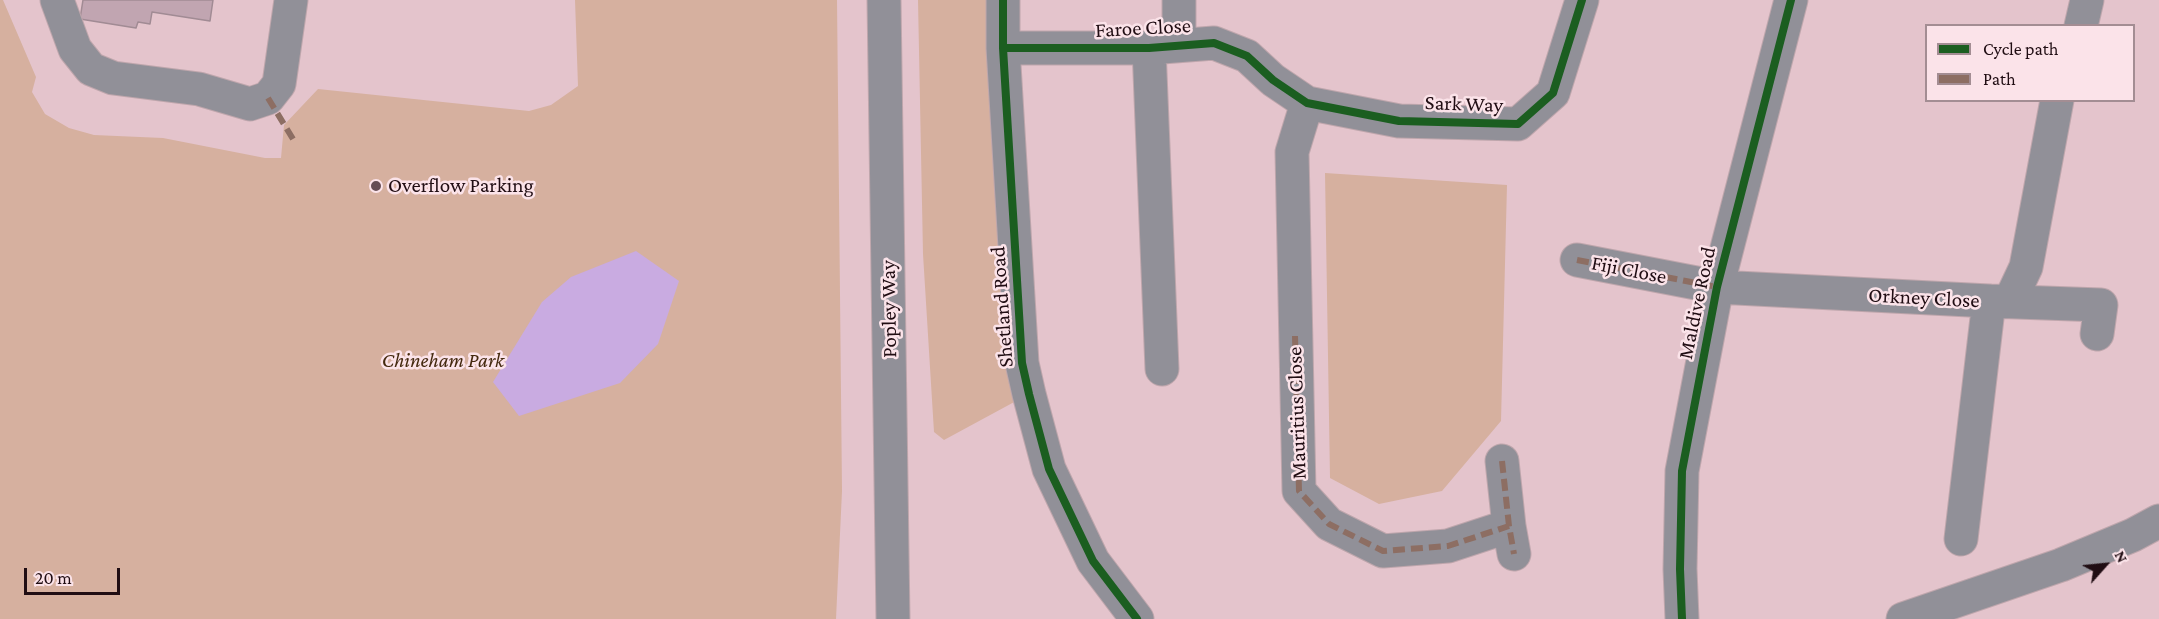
<!DOCTYPE html>
<style>
body{margin:0}
#map{position:relative;width:2159px;height:619px;overflow:hidden;background:#e4c4cc;font-family:"Crimson Pro",serif}
canvas{display:block}
.legend{position:absolute;left:1925px;top:24px;width:210px;height:78px;box-sizing:border-box;background:#fbe3e9;border:2px solid #a38d93;margin:0;padding:8px 10px;list-style:none;font-size:18px;color:#200d13}
.legend li{display:flex;align-items:center;gap:12px;height:30px}
.legend b{width:30px;border:2px solid #a38d93}
.north{position:absolute;left:2075px;top:535px;width:60px;height:60px;-webkit-text-stroke:4px #fbe3e9;paint-order:stroke;rotate:63deg;font-size:16px;font-weight:700;line-height:24px;text-align:center;color:#200d13}
.north::after{content:'';display:block;margin:auto;width:21px;height:27px;background:#200d13;clip-path:polygon(50% 0,100% 100%,50% 72%,0 100%)}
.scale{position:absolute;left:24px;top:568px;width:96px;height:27px;box-sizing:border-box;border:3px solid #200d13;border-top:0;padding-left:8px;font-size:18px;line-height:21px;white-space:nowrap;color:#200d13;-webkit-text-stroke:4px #fbe3e9;paint-order:stroke}
</style>
<div id="map">
<canvas width="2159" height="619"></canvas>
<ul class="legend">
<li><b style="height:8px;background:#1b5e20"></b>Cycle path</li>
<li><b style="height:8px;background:#8d6e63"></b>Path</li>
</ul>
<div class="north">N</div>
<div class="scale">20 m</div>
</div>
<script>
const g = document.querySelector('canvas').getContext('2d');
g.lineJoin = 'round';
function fill(path, color) {
  g.fillStyle = color;
  g.fill(path, 'evenodd');
}
function poly(rows) {
  const path = new Path2D();
  for (const r of rows) {
    path.moveTo(r[0], r[1]);
    for (let i = 2; i < r.length; i += 2) path.lineTo(r[i], r[i + 1]);
  }
  return path;
}
function strokePath(path, color, width, dash) {
  g.strokeStyle = color;
  g.lineWidth = width;
  g.lineCap = dash ? 'butt' : 'round';
  g.setLineDash(dash || []);
  g.stroke(path);
}
function label(font, color, halo, rows, align = 'center') {
  g.font = font + ' "Crimson Pro",serif';
  g.lineWidth = 5;
  g.setLineDash([]);
  g.textBaseline = 'middle';
  g.strokeStyle = halo;
  g.fillStyle = color;
  for (const [text, x, y, turn = 0] of rows) {
    g.save();
    g.translate(x, y);
    g.rotate((+turn || 0) * Math.PI / 180);
    g.textAlign = isNaN(turn) ? turn : align;
    if (halo) g.strokeText(text, 0, 0);
    g.fillText(text, 0, 0);
    g.restore();
  }
}
fill(poly([
 [0,0,3,0,36,77,32,92,45,114,69,128,94,135,163,138,265,158,281,158,284,125,318,89,529,111,551,105,578,86,575,0,837,0,842,491,836,619,0,619],
 [918,0,1003,0,1029,394,944,440,934,432,923,254],
 [1325,173,1507,185,1501,421,1442,491,1379,504,1330,478]
]), '#d6b09f');
fill(poly([
 [636,251,679,281,658,344,620,383,519,416,493,382,542,302,571,277]
]), '#c9abe1');
const building = poly([
 [83,0,213,0,210,21,152,12,150,24,138,22,136,28,80,19,83,0]
]);
fill(building, '#c1a5b1');
strokePath(building, '#a18b94', 1.5);
const minor = poly([
 [57,0,75,49,91,69,113,78,199,89,250,104,268,98,279,84,291,0],
 [884,0,893,619],
 [1003,0,1003,48,1022,363,1029,394,1049,469,1093,561,1137,619],
 [1179,0,1179,44],
 [2081,26,2087,0],
 [1003,48,1149,48,1214,43,1247,56,1273,80,1307,103,1399,121,1518,124,1553,93,1582,0],
 [1149,48,1162,369],
 [1307,103,1292,152,1299,491,1329,524,1383,551,1448,546,1509,526],
 [1577,260,1717,287,1989,301,2101,305,2097,334],
 [2010,301,2026,267,2057,100],
 [1502,461,1509,526,1514,554],
 [1961,539,1989,301],
 [1682,619,1680,569,1682,471,1717,287,1791,0],
 [1903,619,2061,565,2133,535,2159,521]
]);
strokePath(minor, '#bea6ac', 35);
strokePath(minor, '#919098', 33);
strokePath(poly([
 [268,98,293,139],
 [1577,260,1717,287],
 [1295,336,1299,491,1329,524,1383,551,1448,546,1509,526],
 [1502,461,1509,526,1514,554]
]), '#8d6e63', 6, [12, 6]);
strokePath(poly([
 [1003,0,1003,48,1022,363,1029,394,1049,469,1093,561,1137,619],
 [1003,48,1149,48,1214,43,1247,56,1273,80,1307,103,1399,121,1518,124,1553,93,1582,0],
 [1682,619,1680,569,1682,471,1717,287,1791,0]
]), '#1b5e20', 8);
for (const [x, y, r, color] of [
 [376,186,6,"#654d54"]
]) {
  const dot = new Path2D();
  dot.arc(x, y, r, 0, 2 * Math.PI);
  g.fillStyle = color;
  g.fill(dot);
  strokePath(dot, '#fbe3e9', 2);
}
label('21px', '#200d13', '#fbe3e9', [
 ["Faroe Close",1143,28,-3],
 ["Sark Way",1464,104,2],
 ["Fiji Close",1629,270,11],
 ["Orkney Close",1924,298,3],
 ["Maldive Road",1697,303,-78],
 ["Shetland Road",1002,307,-94],
 ["Popley Way",889,309,-91],
 ["Mauritius Close",1297,413,-92]
]);
label('21px', '#200d13', '#fbe3e9', [
 ["Overflow Parking",388,186]
], 'left');
label('italic 21px', '#44290f', '#fbe3e9', [
 ["Chineham Park",443,361]
]);
</script>
